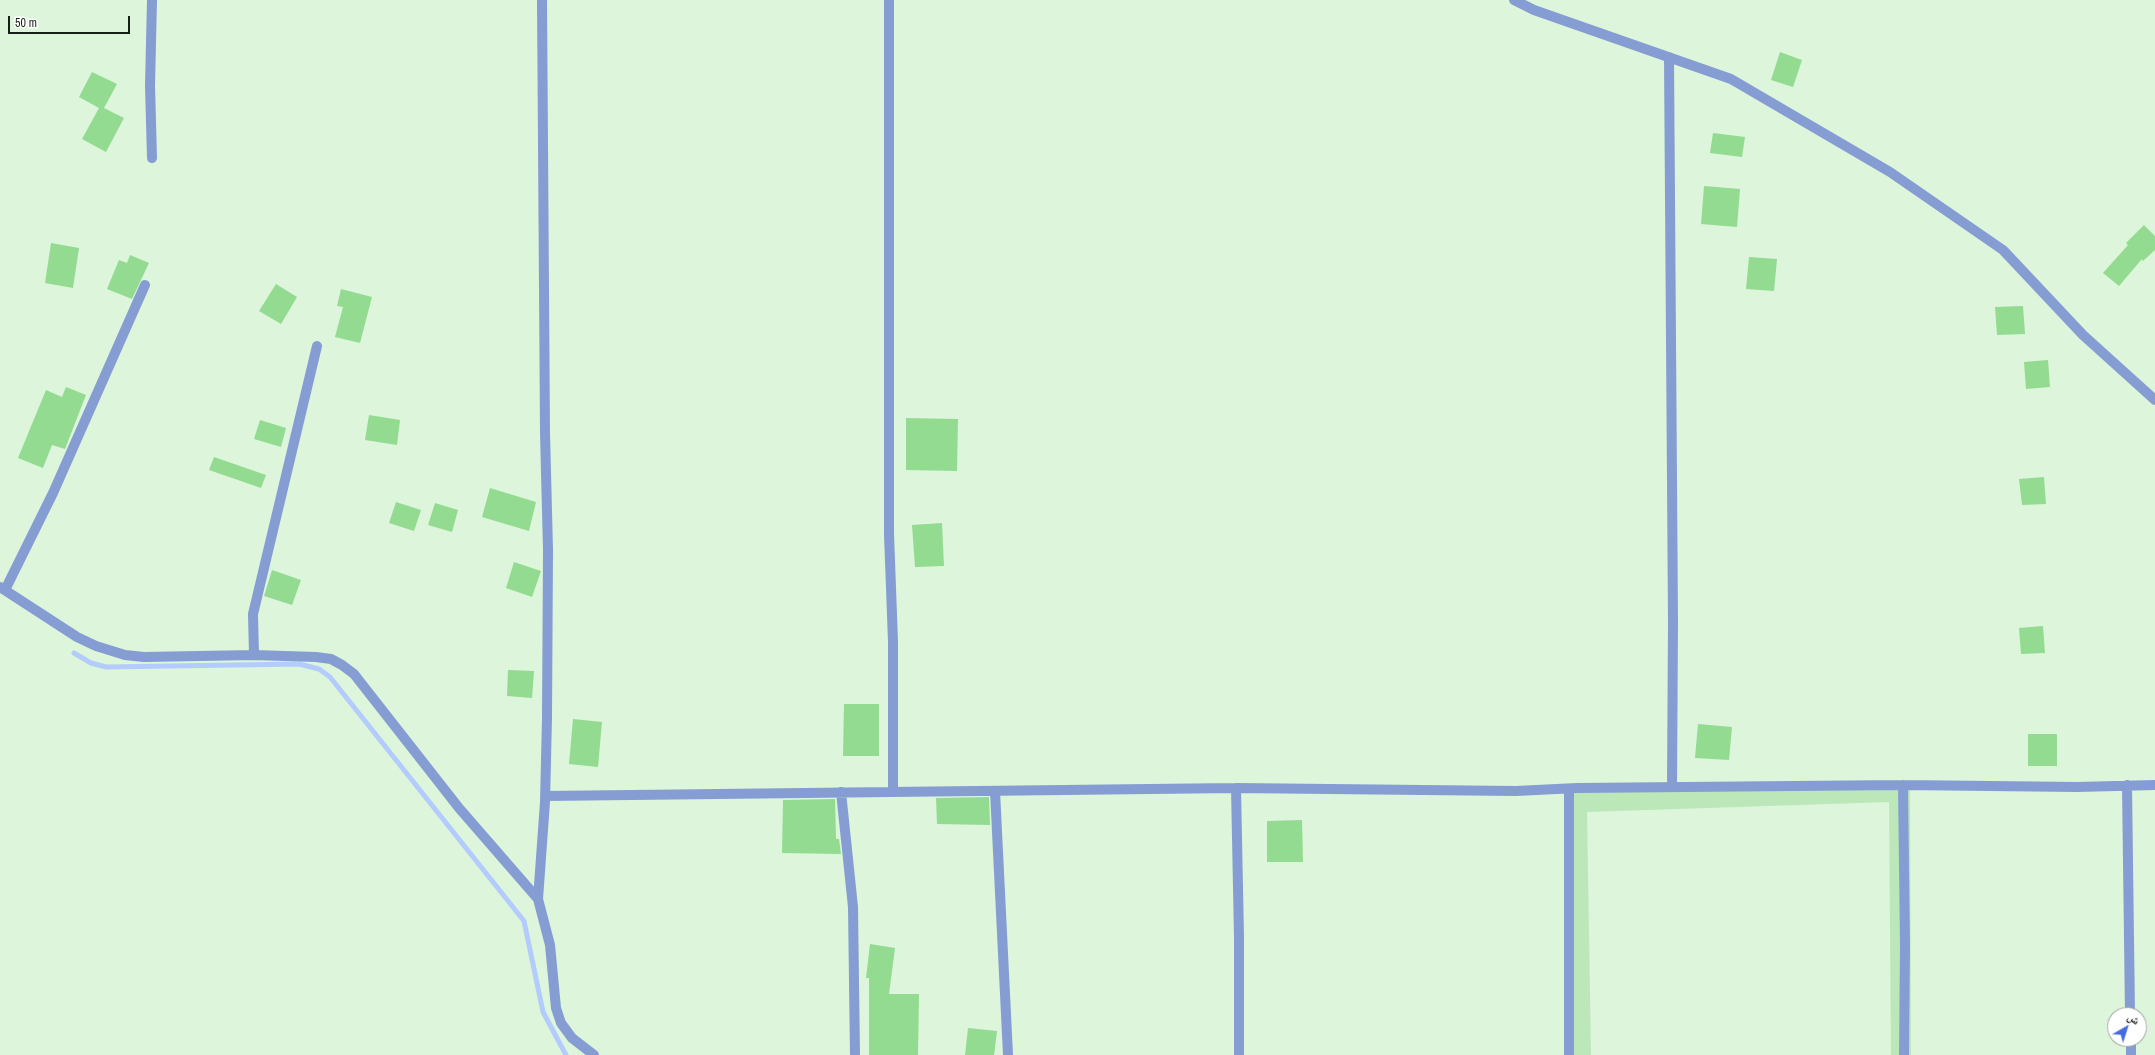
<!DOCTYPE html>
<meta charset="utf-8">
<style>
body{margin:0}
#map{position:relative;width:2155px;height:1055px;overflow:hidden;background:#dcf5db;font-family:"Archivo Narrow","Noto Naskh Arabic",sans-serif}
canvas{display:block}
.north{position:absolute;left:2107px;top:1007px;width:40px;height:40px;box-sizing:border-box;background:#fff;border:1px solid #a1a5a1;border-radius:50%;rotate:39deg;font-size:11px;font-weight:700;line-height:16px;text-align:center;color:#151e15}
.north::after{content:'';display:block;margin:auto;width:14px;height:18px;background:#436cde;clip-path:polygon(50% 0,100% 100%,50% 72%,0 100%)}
.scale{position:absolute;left:8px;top:16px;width:122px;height:18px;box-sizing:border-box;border:2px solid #151e15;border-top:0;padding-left:5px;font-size:12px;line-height:14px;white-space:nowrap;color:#151e15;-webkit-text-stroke:3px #fff;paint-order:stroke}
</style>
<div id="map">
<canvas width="2155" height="1055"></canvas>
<div class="north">ش</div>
<div class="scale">50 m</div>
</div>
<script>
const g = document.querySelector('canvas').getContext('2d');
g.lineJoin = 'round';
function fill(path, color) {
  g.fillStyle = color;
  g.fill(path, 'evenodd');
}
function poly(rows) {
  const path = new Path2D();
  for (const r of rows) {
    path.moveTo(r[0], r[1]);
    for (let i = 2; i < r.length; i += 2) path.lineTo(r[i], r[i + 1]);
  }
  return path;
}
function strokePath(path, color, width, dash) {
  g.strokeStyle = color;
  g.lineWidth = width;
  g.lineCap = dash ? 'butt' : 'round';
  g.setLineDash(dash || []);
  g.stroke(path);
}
fill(poly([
 [1910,786,1911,1055,1891,1055,1889,802,1587,812,1591,1055,1574,1055,1571,791]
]), '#bce8b9');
strokePath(poly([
 [74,653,91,663,106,667,299,664,319,669,330,677,524,921,543,1012,566,1055]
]), '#b4cbfd', 5);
fill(poly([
 [1780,52,1802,60,1793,87,1771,80],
 [92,72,117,84,104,108,124,118,106,152,82,139,99,108,79,97],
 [1713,133,1745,137,1742,157,1710,153],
 [1704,186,1740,189,1737,227,1701,224],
 [2144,225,2155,236,2155,250,2143,261,2142,259,2119,286,2103,273,2128,245,2126,243],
 [51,243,79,248,73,288,45,283],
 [130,255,149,263,132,299,107,289,119,260,127,263],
 [1749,257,1777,259,1774,291,1746,289],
 [276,284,297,297,281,324,259,311],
 [341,289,372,297,360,343,335,337,343,307,337,306],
 [2023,306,2025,334,1997,335,1995,307],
 [2048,360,2050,387,2026,389,2024,362],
 [66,387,86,395,65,449,52,445,43,468,18,458,46,390,62,397],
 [369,415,400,420,397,445,365,440],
 [906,418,958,419,957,471,906,470],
 [260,420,286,428,281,447,254,439],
 [214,457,266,475,261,488,209,470],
 [2044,477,2046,504,2022,505,2019,479],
 [490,488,536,502,529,531,482,517],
 [396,502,421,510,414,531,389,523],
 [435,503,458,510,452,532,428,525],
 [942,523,944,566,915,567,912,525],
 [514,562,541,571,532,597,506,588],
 [272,570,301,580,292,605,264,596],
 [2043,626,2045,653,2021,654,2019,628],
 [508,670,534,671,532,698,507,696],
 [844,704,879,704,879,756,843,756],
 [573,719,602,722,598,767,569,764],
 [1698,724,1732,727,1729,760,1695,758],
 [2028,734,2057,734,2057,766,2028,766],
 [989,797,990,825,937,824,936,798],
 [835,799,836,839,839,839,841,854,782,853,783,800],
 [1302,820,1303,862,1267,862,1267,821],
 [870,944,895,948,889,994,919,994,918,1055,869,1055,869,978,866,978],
 [968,1028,997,1031,994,1055,965,1055]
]), '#93db90');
strokePath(poly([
 [542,0,545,433,548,550,547,718,545,802,538,899,550,945,556,1008,561,1023,572,1038,594,1055],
 [889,0,889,534,893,642,893,792],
 [1514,0,1534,10,1731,79,1890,172,2003,250,2083,335,2155,400],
 [1669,57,1673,622,1672,787],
 [152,158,150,86,152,0],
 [0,587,77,637,96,646,125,655,144,657,254,655,316,657,331,659,342,665,354,674,459,808,538,899],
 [5,590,53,493,145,285],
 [254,655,253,614,317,346],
 [1903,785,1905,946,1904,1055],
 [2127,785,2130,1015],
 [1236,788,1239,937,1239,1055],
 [1569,789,1569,1055],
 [995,791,1008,1055],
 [841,792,853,907,855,1055],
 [545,796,1236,788,1516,791,1577,788,1903,785,2077,787,2155,785],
 [2131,1039,2131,1055]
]), '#859dd2', 10);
</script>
